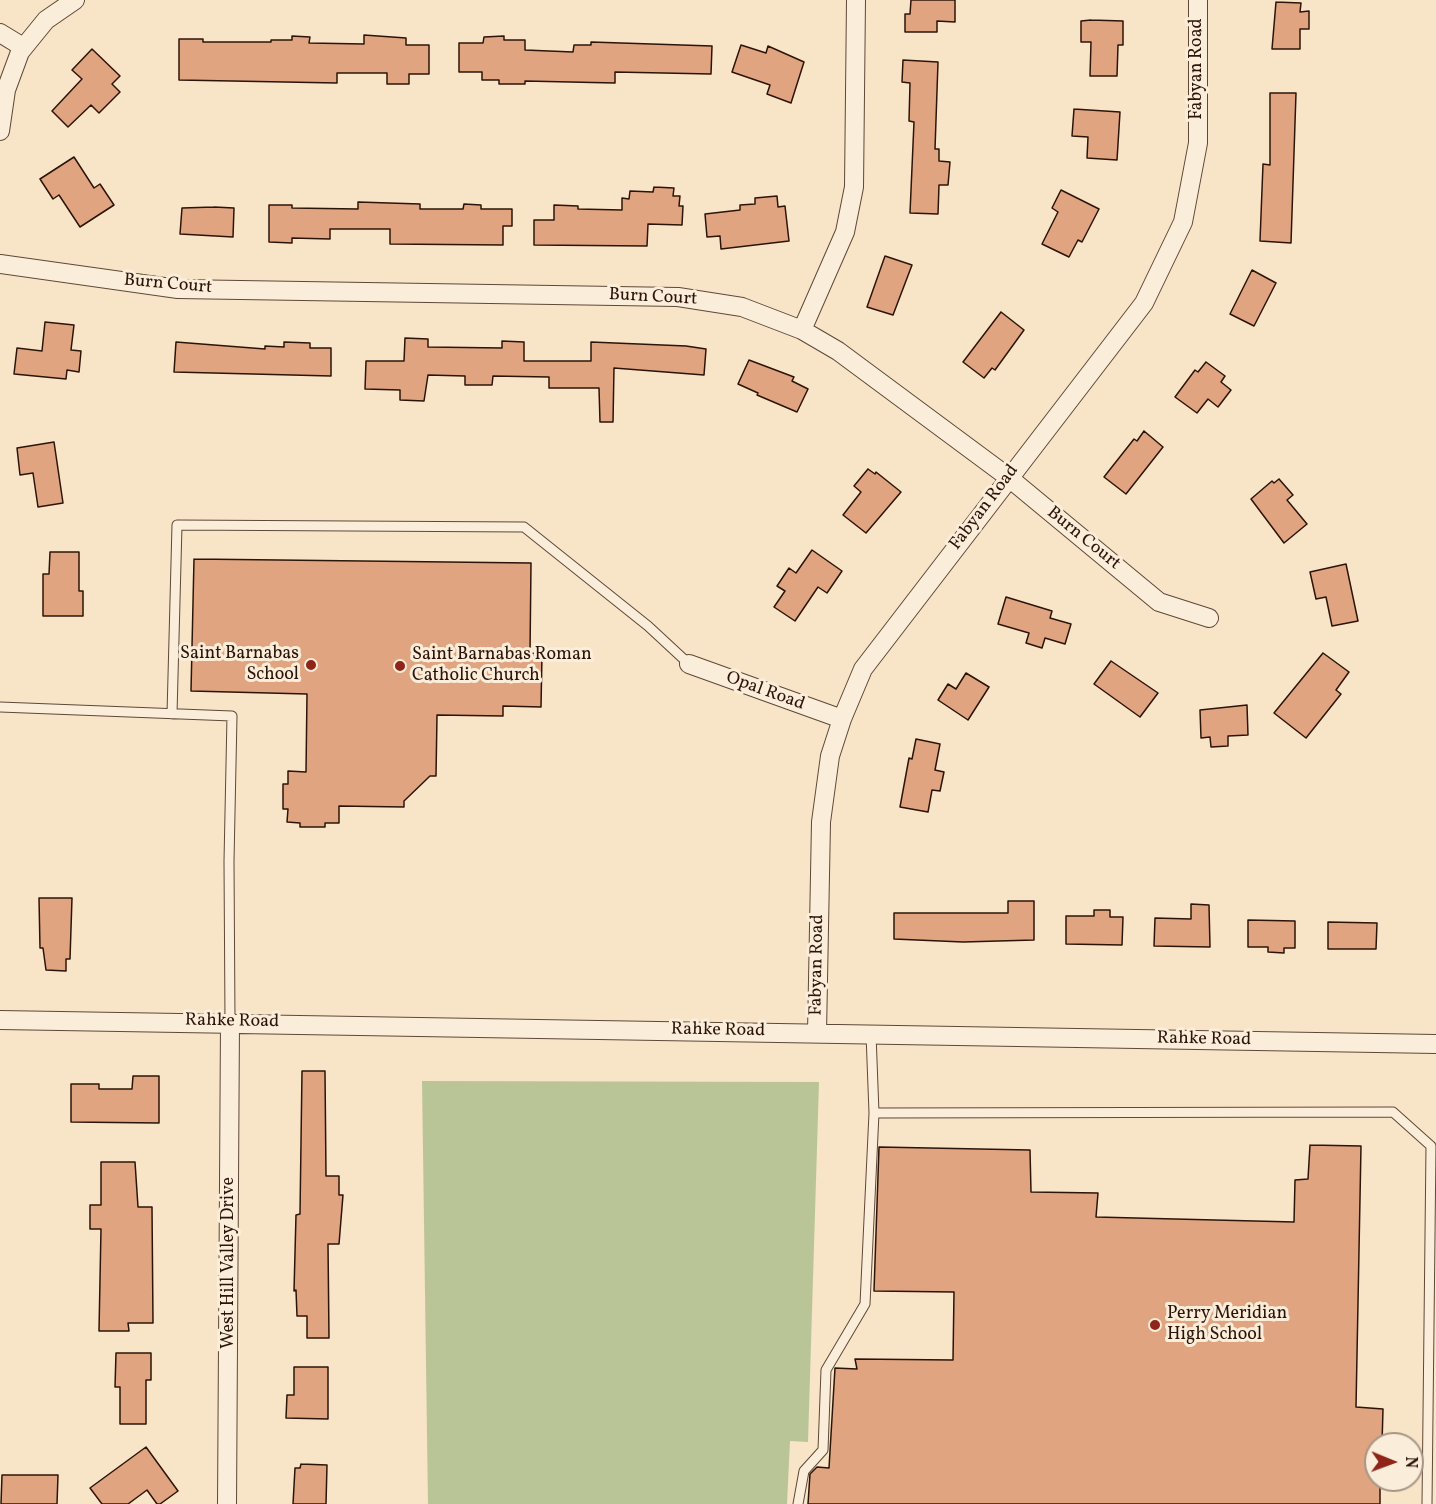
<!DOCTYPE html>
<style>
body{margin:0}
#map{position:relative;width:1436px;height:1504px;overflow:hidden;background:#f8e4c6;font-family:Vollkorn,serif}
canvas{display:block}
.north{position:absolute;left:1364px;top:1432px;width:60px;height:60px;box-sizing:border-box;background:#faedda;border:2px solid #a89686;border-radius:50%;rotate:91deg;font-size:16px;font-weight:700;line-height:24px;text-align:center;color:#2c1409}
.north::after{content:'';display:block;margin:auto;width:21px;height:27px;background:#8f2418;clip-path:polygon(50% 0,100% 100%,50% 72%,0 100%)}
</style>
<div id="map">
<canvas width="1436" height="1504"></canvas>
<div class="north">N</div>
</div>
<script>
const g = document.querySelector('canvas').getContext('2d');
g.lineJoin = 'round';
function fill(path, color) {
  g.fillStyle = color;
  g.fill(path, 'evenodd');
}
function poly(rows) {
  const path = new Path2D();
  for (const r of rows) {
    path.moveTo(r[0], r[1]);
    for (let i = 2; i < r.length; i += 2) path.lineTo(r[i], r[i + 1]);
  }
  return path;
}
function strokePath(path, color, width, dash) {
  g.strokeStyle = color;
  g.lineWidth = width;
  g.lineCap = dash ? 'butt' : 'round';
  g.setLineDash(dash || []);
  g.stroke(path);
}
function label(font, color, halo, rows, align = 'center') {
  g.font = font + ' Vollkorn,serif';
  g.lineWidth = 6;
  g.setLineDash([]);
  g.textBaseline = 'middle';
  g.strokeStyle = halo;
  g.fillStyle = color;
  for (const [text, x, y, turn = 0] of rows) {
    g.save();
    g.translate(x, y);
    g.rotate((+turn || 0) * Math.PI / 180);
    g.textAlign = isNaN(turn) ? turn : align;
    if (halo) g.strokeText(text, 0, 0);
    g.fillText(text, 0, 0);
    g.restore();
  }
}
fill(poly([
 [422,1081,819,1082,808,1442,790,1441,787,1504,428,1504]
]), '#bac597');
const building = poly([
 [911,0,955,0,955,22,937,21,937,32,905,32,905,14,910,14,911,0],
 [1276,2,1301,3,1300,12,1309,11,1309,29,1300,29,1300,49,1272,49,1276,2],
 [1091,20,1123,21,1123,45,1118,45,1117,76,1090,76,1091,42,1081,42,1081,21,1091,20],
 [364,35,406,38,406,45,429,45,429,74,409,74,409,84,387,84,387,73,337,73,337,83,179,80,179,39,203,39,203,42,271,42,271,40,292,40,292,36,310,37,309,43,364,44,364,35],
 [504,36,504,40,525,40,525,50,573,52,574,45,591,45,591,42,712,46,711,74,615,72,615,83,525,81,525,84,499,84,499,80,482,80,482,72,459,72,459,43,483,43,484,37,504,36],
 [741,45,766,53,768,46,804,62,791,103,767,94,770,85,732,72,741,45],
 [92,49,120,76,112,84,120,92,99,113,91,105,68,127,52,111,82,79,72,70,92,49],
 [903,60,938,62,935,149,939,149,939,161,950,162,948,185,939,185,938,214,910,213,914,122,909,121,910,83,902,82,903,60],
 [1270,93,1296,93,1291,243,1260,241,1263,164,1270,165,1270,93],
 [1074,109,1120,112,1117,160,1087,158,1088,137,1072,136,1074,109],
 [74,157,94,188,100,184,114,205,80,227,59,195,53,199,40,179,74,157],
 [654,187,674,188,673,196,680,196,679,206,683,206,682,225,648,224,647,246,534,245,534,220,554,220,554,205,578,206,578,209,622,210,622,198,629,199,630,191,653,192,654,187],
 [1061,190,1099,209,1082,242,1078,240,1069,257,1042,244,1058,212,1052,208,1061,190],
 [777,196,778,207,785,206,789,241,721,249,720,236,707,237,705,214,740,210,740,205,755,204,755,198,777,196],
 [358,202,420,204,420,209,463,209,464,204,481,205,481,209,512,209,512,226,503,226,503,245,390,244,390,229,330,229,330,239,292,238,292,243,269,242,269,205,292,205,292,208,358,209,358,202],
 [214,207,234,208,233,237,180,234,182,208,214,207],
 [885,256,912,265,893,315,867,307,885,256],
 [1252,270,1276,283,1254,326,1230,314,1252,270],
 [1001,312,1024,330,995,370,992,368,984,378,963,362,1001,312],
 [45,322,74,325,71,350,81,351,79,372,67,370,66,379,14,374,17,348,42,351,45,322],
 [405,338,428,339,428,347,502,348,502,341,524,342,524,361,591,361,591,342,686,346,706,349,704,375,614,368,613,422,600,422,599,388,549,388,549,377,493,376,492,385,465,385,465,376,428,375,424,401,400,400,400,390,365,389,366,361,404,361,405,338],
 [176,342,265,349,265,346,284,347,284,342,310,343,310,348,331,348,331,376,174,372,176,342],
 [749,360,794,377,792,381,808,389,797,412,757,395,758,393,738,384,749,360],
 [1206,362,1225,376,1221,382,1231,390,1218,407,1208,399,1197,413,1175,397,1195,370,1198,372,1206,362],
 [1144,431,1163,447,1126,494,1104,477,1134,439,1137,441,1144,431],
 [54,442,63,503,38,507,33,473,20,475,17,448,54,442],
 [868,469,875,474,876,472,901,492,866,533,843,515,861,492,854,486,868,469],
 [1279,479,1293,495,1287,500,1307,524,1284,543,1251,499,1272,481,1274,483,1279,479],
 [812,550,842,571,827,593,818,587,795,621,774,607,785,591,777,586,789,568,796,573,812,550],
 [50,552,79,552,79,591,83,591,83,616,43,616,43,574,49,574,50,552],
 [194,559,531,563,530,653,542,654,541,707,503,706,503,716,437,715,436,776,430,776,404,801,404,807,339,806,339,823,325,823,325,827,300,827,300,823,287,822,288,809,283,809,283,784,288,784,288,771,306,772,307,694,191,691,194,559],
 [1346,564,1358,621,1332,626,1326,597,1316,599,1310,572,1346,564],
 [1006,597,1052,611,1050,618,1071,624,1065,644,1045,638,1042,648,1026,643,1029,633,998,624,1006,597],
 [1323,653,1349,672,1336,690,1341,694,1306,738,1274,713,1323,653],
 [1111,661,1158,693,1140,717,1094,684,1111,661],
 [966,673,989,687,968,720,938,700,948,684,956,689,966,673],
 [1247,705,1248,735,1228,736,1228,746,1211,747,1210,737,1201,738,1200,710,1247,705],
 [916,739,940,744,935,770,944,772,940,791,932,790,928,812,900,807,909,758,912,759,916,739],
 [39,898,72,898,70,959,66,959,66,971,46,970,43,948,40,948,39,898],
 [1008,901,1034,901,1034,940,963,942,894,939,894,913,1008,913,1008,901],
 [1191,904,1209,905,1210,947,1154,946,1155,918,1191,919,1191,904],
 [1094,910,1110,910,1110,917,1123,917,1122,945,1066,944,1066,916,1094,916,1094,910],
 [1248,920,1295,921,1295,948,1284,948,1284,953,1268,952,1268,947,1248,947,1248,920],
 [1328,922,1377,923,1376,949,1328,949,1328,922],
 [302,1071,325,1071,326,1176,339,1176,339,1195,343,1195,339,1244,328,1244,329,1338,307,1338,307,1316,297,1316,296,1290,294,1291,296,1215,300,1214,302,1071],
 [133,1076,159,1076,159,1123,71,1122,71,1084,99,1084,99,1089,132,1089,133,1076],
 [1310,1145,1361,1146,1356,1407,1383,1409,1382,1444,1376,1444,1376,1480,1380,1480,1380,1504,808,1504,810,1474,817,1467,829,1468,835,1368,857,1369,855,1359,953,1360,954,1292,874,1291,879,1147,1030,1150,1031,1192,1098,1193,1096,1217,1294,1222,1295,1180,1308,1179,1310,1145],
 [101,1162,135,1162,138,1207,152,1207,153,1323,128,1323,129,1331,99,1331,101,1229,90,1229,90,1205,101,1205,101,1162],
 [116,1353,151,1353,151,1380,146,1380,146,1424,120,1424,120,1387,115,1387,116,1353],
 [294,1367,328,1367,328,1419,286,1418,287,1395,294,1395,294,1367],
 [146,1447,178,1491,160,1504,157,1504,147,1490,128,1504,102,1504,90,1488,146,1447],
 [301,1464,327,1465,326,1504,293,1504,295,1468,300,1468,301,1464],
 [2,1475,58,1475,57,1504,1,1504,2,1475]
]);
fill(building, '#e0a481');
strokePath(building, '#2c1409', 1.5);
const service = poly([
 [0,707,232,716,229,861,230,1022],
 [172,714,177,525,524,527,648,626,689,664],
 [871,1034,874,1113,1393,1112,1431,1146,1427,1504],
 [798,1504,804,1471,823,1450,826,1370,865,1304,874,1113]
]);
const minor = poly([
 [0,33,23,47],
 [0,131,6,90,20,52,46,20,75,0],
 [0,264,178,289,678,297,742,307,802,330,838,351,1008,477,1159,602,1209,618],
 [802,330,845,232,854,187,856,0],
 [689,664,842,719],
 [0,1020,1436,1044],
 [817,1033,821,822,830,756,842,719,863,669,1144,303,1183,222,1198,143,1198,0],
 [227,1504,230,1022]
]);
strokePath(service, '#5f4838', 11);
strokePath(minor, '#5f4838', 20);
strokePath(service, '#faedda', 9);
strokePath(minor, '#faedda', 18);
for (const [x, y, r, color] of [
 [311,665,6,"#8f2418"],
 [400,666,6,"#8f2418"],
 [1155,1325,6,"#8f2418"]
]) {
  const dot = new Path2D();
  dot.arc(x, y, r, 0, 2 * Math.PI);
  g.fillStyle = color;
  g.fill(dot);
  strokePath(dot, '#faedda', 2);
}
label('18px', '#2c1409', '#faedda', [
 ["Fabyan Road",1198,69,-90],
 ["Burn Court",168,285,5],
 ["Burn Court",653,298,3],
 ["Fabyan Road",985,508,-53],
 ["Burn Court",1083,539,39],
 ["Opal Road",765,692,20],
 ["Fabyan Road",818,965,-89],
 ["Rahke Road",232,1022,1],
 ["Rahke Road",718,1031,1],
 ["Rahke Road",1204,1040,1],
 ["West Hill Valley Drive",230,1263,-90]
]);
label('18px', '#2c1409', '#faedda', [
 ["Saint Barnabas",299,655,"right"],
 ["School",299,676,"right"],
 ["Saint Barnabas Roman",412,656],
 ["Catholic Church",412,677],
 ["Perry Meridian",1167,1315],
 ["High School",1167,1336]
], 'left');
</script>
